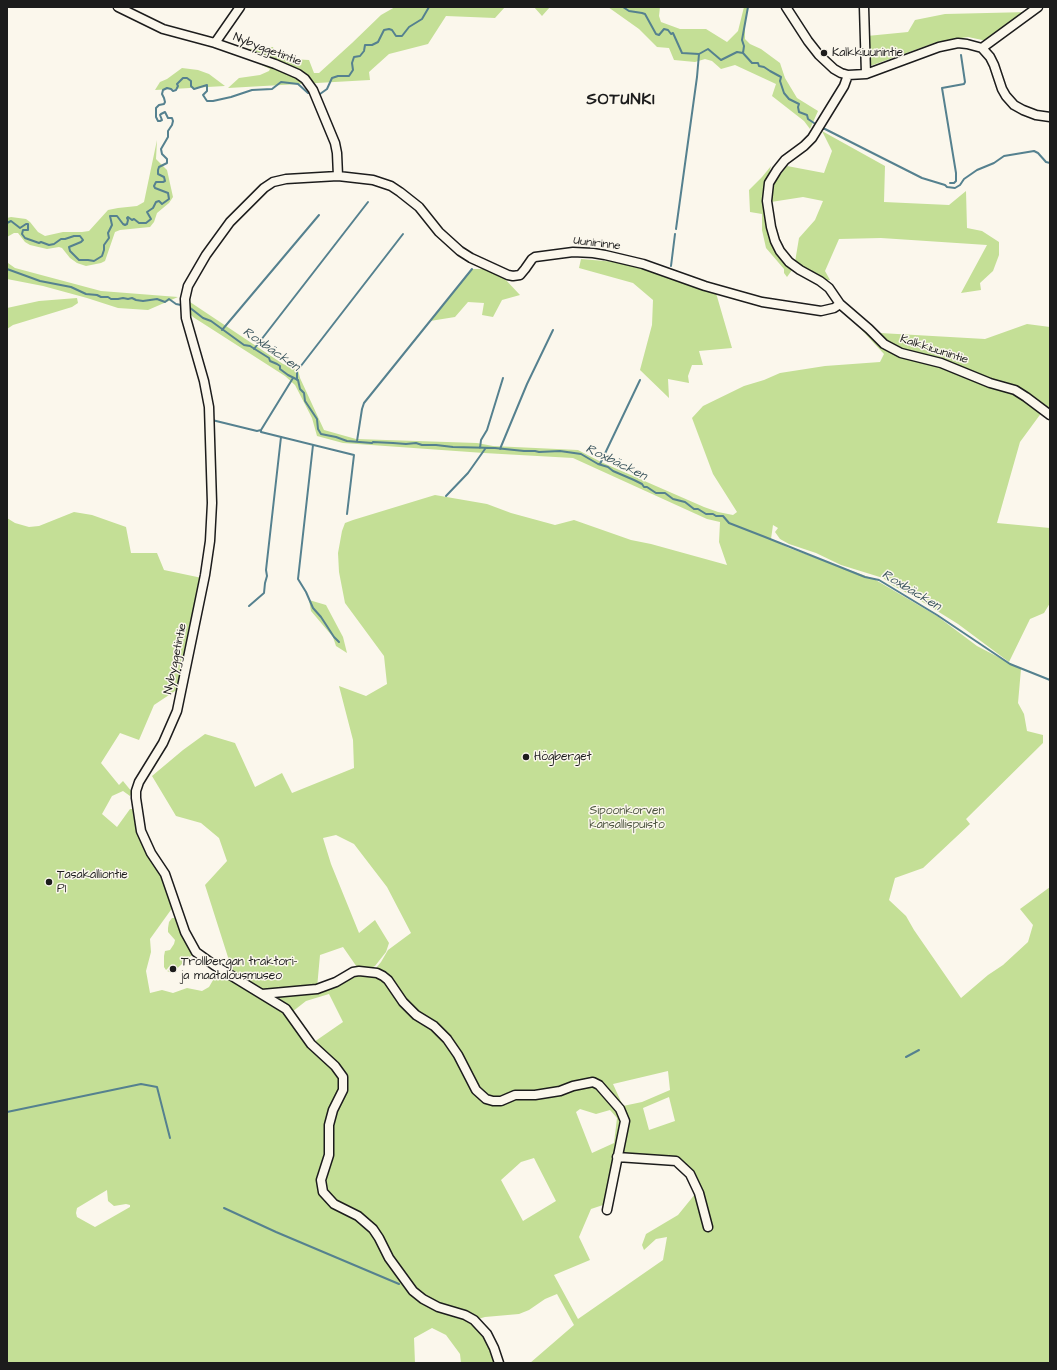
<!DOCTYPE html>
<meta charset="utf-8">
<style>
body{margin:0}
#map{position:relative;width:1057px;height:1370px;overflow:hidden;background:#fbf7ec;font-family:"Architects Daughter",sans-serif}
canvas{display:block}
.frame{position:absolute;inset:0;border:8px solid #1c1c1c;pointer-events:none}
</style>
<div id="map">
<canvas width="1057" height="1370"></canvas>
<div class="frame"></div>
</div>
<script>
const g = document.querySelector('canvas').getContext('2d');
g.lineJoin = 'round';
function fill(path, color) {
  g.fillStyle = color;
  g.fill(path, 'evenodd');
}
function poly(rows) {
  const path = new Path2D();
  for (const r of rows) {
    path.moveTo(r[0], r[1]);
    for (let i = 2; i < r.length; i += 2) path.lineTo(r[i], r[i + 1]);
  }
  return path;
}
function strokePath(path, color, width, dash) {
  g.strokeStyle = color;
  g.lineWidth = width;
  g.lineCap = dash ? 'butt' : 'round';
  g.setLineDash(dash || []);
  g.stroke(path);
}
function label(font, color, halo, rows, align = 'center') {
  g.font = font + ' "Architects Daughter",sans-serif';
  g.lineWidth = 3;
  g.setLineDash([]);
  g.textBaseline = 'middle';
  g.strokeStyle = halo;
  g.fillStyle = color;
  for (const [text, x, y, turn = 0] of rows) {
    g.save();
    g.translate(x, y);
    g.rotate((+turn || 0) * Math.PI / 180);
    g.textAlign = isNaN(turn) ? turn : align;
    if (halo) g.strokeText(text, 0, 0);
    g.fillText(text, 0, 0);
    g.restore();
  }
}
fill(poly([
 [395,7,505,7,495,18,446,16,428,44,389,54,369,72,370,80,228,88,239,78,260,75,269,71,270,69,249,59,231,54,225,51,273,47,275,54,291,59,309,60,314,73,319,73,352,43,381,15],
 [534,7,550,7,542,16],
 [608,7,660,7,659,16,661,22,680,29,706,29,727,42,738,31,744,7,748,7,745,23,745,39,750,44,761,49,780,63,785,78,797,98,818,111,810,129,804,121,772,96,776,84,735,65,721,69,712,61,705,59,695,62,674,60,669,48,657,47,639,29],
 [1029,12,987,41,968,37,937,42,873,65,870,66,867,36,908,32,915,20,945,14],
 [182,68,198,70,209,74,225,86,155,90,160,82,167,79],
 [822,131,885,166,884,202,949,205,966,191,967,228,982,231,999,242,999,255,993,271,980,283,981,290,961,293,987,245,881,238,839,239,825,271,830,280,823,280,795,262,799,238,815,220,823,201,803,197,771,202,774,183,787,166,824,173,832,151],
 [157,140,156,159,167,170,173,197,169,203,157,213,154,222,150,227,120,230,115,232,105,261,101,263,86,266,77,263,70,258,62,248,59,247,47,249,30,245,25,242,18,233,14,233,7,237,7,218,11,217,26,219,30,222,38,232,45,236,63,232,82,232,89,231,108,210,118,208,137,206,144,202],
 [771,166,767,182,765,210,786,263,792,270,787,277,784,273,784,269,766,248,762,230,762,214,750,212,749,190,762,177],
 [581,259,628,263,662,276,716,293,732,348,699,351,703,365,692,365,688,376,689,383,668,379,669,398,640,370,652,325,653,300,633,283,579,268],
 [7,261,8,263,15,268,101,291,178,297,148,310,118,308,87,298,43,286,7,279],
 [472,269,488,269,504,278,520,295,502,300,493,317,482,315,484,303,468,302,455,317,430,321],
 [191,293,190,302,283,364,298,370,300,378,324,430,356,439,477,443,493,446,578,450,601,462,704,507,718,512,733,515,737,512,713,474,692,418,703,406,744,386,764,380,780,373,825,366,880,362,884,354,845,312,846,308,880,333,985,339,1027,324,1050,327,1050,416,1042,412,1020,442,997,523,1050,528,1050,603,1044,613,1030,619,1009,662,958,624,918,599,892,585,883,578,841,565,816,553,789,544,780,539,775,532,778,528,773,525,771,539,789,548,874,579,937,616,977,646,1021,669,1018,703,1024,714,1027,731,1043,735,1043,743,966,819,970,824,923,868,895,878,889,900,906,916,914,930,961,998,988,975,1003,965,1028,942,1033,925,1020,909,1050,887,1050,1363,530,1363,574,1325,557,1294,545,1299,529,1310,519,1314,485,1317,478,1319,467,1311,432,1301,416,1288,406,1276,392,1256,382,1236,376,1226,360,1213,336,1201,330,1196,326,1191,325,1180,332,1156,332,1126,336,1111,346,1091,347,1076,338,1063,314,1042,343,1022,329,994,306,1001,292,1012,288,1006,269,994,317,989,336,982,353,973,367,972,376,968,381,962,388,950,411,933,387,887,354,844,336,835,323,838,331,864,359,933,375,920,389,943,386,952,375,966,366,971,359,970,343,947,320,955,317,988,266,992,234,976,205,885,227,861,219,838,201,823,176,816,152,776,183,750,205,734,235,743,255,787,282,773,292,793,354,768,353,740,339,686,366,696,387,684,384,656,345,603,339,572,338,553,342,531,345,523,353,520,435,495,487,504,511,513,555,525,574,520,631,540,651,544,727,565,719,542,720,522,707,519,573,458,484,453,343,443,317,436,312,418,295,385,285,376,193,317,188,311,188,298],
 [668,1071,670,1090,642,1102,623,1106,613,1084],
 [669,1097,675,1121,649,1130,643,1108],
 [580,1109,596,1114,610,1110,617,1118,614,1143,592,1153,576,1112],
 [616,1153,677,1158,692,1172,700,1188,678,1215,646,1234,642,1245,644,1250,656,1239,667,1237,663,1260,578,1319,554,1275,590,1260,579,1237,591,1209,606,1204],
 [534,1158,556,1201,523,1221,501,1180,521,1162],
 [77,298,78,303,72,307,13,325,7,329,7,308,39,301],
 [74,512,92,515,126,527,131,553,157,553,164,570,202,578,178,689,154,705,139,740,120,733,101,763,119,785,123,781,132,792,130,796,123,791,112,796,102,814,117,827,130,809,134,809,137,831,141,842,165,882,173,907,150,939,151,952,146,971,150,993,162,990,173,993,187,988,202,991,209,987,216,975,221,972,283,1012,333,1068,340,1078,339,1089,325,1124,325,1155,318,1179,320,1194,332,1207,356,1219,370,1231,421,1302,436,1310,464,1318,472,1323,484,1336,491,1349,495,1363,461,1363,460,1354,446,1335,432,1328,414,1338,415,1363,7,1363,7,518,15,523,29,527,39,526],
 [107,1190,108,1201,114,1206,126,1204,130,1205,130,1207,95,1227,77,1217,76,1213,77,1208],
 [309,600,326,605,343,637,347,653,336,646,333,637,311,611],
 [172,918,174,918,177,919,193,952,192,955,172,973,167,971,173,968,171,965,166,970,164,967,164,956,165,951,170,950,174,944,175,940,168,932,168,928,169,922]
]), '#c4df96');
strokePath(poly([
 [623,7,629,11,642,13,645,14,656,34,659,35,664,29,668,30,671,34,673,33,682,53,699,54,708,49,721,60,737,52,743,53,752,63,758,63,759,66,764,67,770,71,781,77,780,81,784,93,789,99,799,104,798,107,799,112,807,115,808,119,817,125],
 [743,53,744,46,742,40,748,7],
 [318,94,320,94,327,89,332,78,338,76,349,76,353,70,352,63,354,57,360,56,364,51,365,45,372,45,378,42,384,30,389,29,392,30,396,36,402,36,409,27,422,19,429,7],
 [822,129,825,129,922,178,945,185,947,187,955,188,960,185,964,179,977,170,994,163,1004,156,1034,151,1038,153,1046,162,1050,163],
 [950,183,954,183,956,181,956,173,942,88,964,84,965,82,961,55],
 [7,223,11,221,20,228,26,224,28,224,28,230,23,230,22,234,25,238,39,243,41,242,49,245,54,244,61,239,65,239,74,236,80,236,83,240,81,242,69,247,70,251,79,260,88,260,94,261,102,256,104,250,104,245,109,238,108,233,112,225,110,216,117,216,123,224,125,225,127,224,128,220,127,218,128,217,132,220,134,219,139,223,146,223,151,219,147,212,153,208,156,202,159,201,162,204,169,199,168,193,155,188,154,186,156,182,163,182,165,181,164,177,158,174,158,170,159,167,167,163,167,159,162,154,161,149,168,137,168,131,172,125,173,121,172,118,168,118,165,112,161,114,160,115,162,120,160,121,158,121,156,117,156,108,159,105,164,104,165,102,164,98,162,94,163,90,167,88,171,89,173,91,176,90,178,86,177,84,183,78,187,78,191,81,191,86,194,89,207,85,207,91,203,95,207,101,213,101,231,97,252,90,272,89,281,82,298,84,308,93,311,93],
 [676,229,697,77,699,54],
 [671,266,675,234],
 [7,269,40,281,71,287,86,294,97,295,101,297,108,297,111,299,118,299,123,298,128,299,132,298,136,300,143,301,157,299,165,302,169,299,176,304,181,305],
 [189,307,203,318,211,321,244,345,250,346,269,358,270,361,277,364,280,366,280,369,288,375,298,380,300,389,304,393,305,401,317,419,318,429,321,434,336,437,347,441,372,443,373,442,393,443,406,444,416,443,422,445,436,445,453,447,495,448,524,451,535,451,539,452,560,451,581,454,598,464,608,467,613,471,634,480,642,484,644,487,647,487,656,493,665,493,673,499,685,502,694,509,698,509,706,514,713,514,716,516,723,516,729,523,765,537,865,577,879,580,937,615,1010,664,1050,680],
 [222,330,319,215],
 [254,349,368,202],
 [293,378,261,430,261,432,354,455,347,514],
 [297,380,297,371,403,234],
 [212,419,212,420,257,431,261,430],
 [357,441,362,409,364,403,472,269],
 [313,445,298,579,306,592,313,608,321,617,334,637,339,642],
 [480,448,481,440,487,430,503,378],
 [500,449,527,384,553,330],
 [600,464,640,380],
 [446,496,468,473,485,449],
 [249,606,264,593,265,583,267,576,266,570,281,437],
 [906,1057,919,1050],
 [7,1112,141,1084,157,1087,170,1138],
 [224,1208,276,1232,399,1284]
]), '#55818f', 2);
const minor = poly([
 [118,7,163,29,215,43,275,64,298,74,305,79,313,90,335,143,337,153,338,176],
 [786,7,808,41,819,55,834,69,841,73,848,75,866,74,939,47,958,43,967,44,982,48,990,57,994,65,1002,89,1006,96,1014,105,1023,110,1036,115,1050,117],
 [864,7,866,74],
 [215,43,240,7],
 [982,48,1038,7],
 [848,75,844,86,812,138,804,146,785,160,777,170,769,183,767,201,771,227,775,241,780,251,789,262,800,270,820,281,829,288,840,304,869,329,884,344,901,353,941,363,990,383,1015,390,1026,397,1050,415],
 [262,994,317,989,336,982,353,972,359,971,377,973,383,976,388,980,403,1002,416,1015,434,1026,447,1039,458,1055,476,1090,486,1099,493,1101,501,1101,515,1095,535,1095,560,1091,573,1086,593,1082,599,1085,620,1109,625,1121,607,1210],
 [617,1157,676,1161,690,1174,699,1193,708,1227],
 [499,1363,494,1348,487,1334,474,1320,465,1315,438,1307,423,1299,413,1291,389,1258,379,1238,373,1229,358,1216,334,1204,323,1192,321,1180,329,1155,329,1125,333,1110,343,1090,343,1077,335,1066,311,1044,286,1009,214,965,196,952,185,932,165,874,151,853,141,831,136,798,136,791,139,782,163,743,177,711,205,575,210,541,212,503,209,407,204,381,186,318,185,299,188,286,206,255,230,222,264,188,273,182,286,179,338,176,373,180,391,186,400,192,419,207,439,232,460,251,471,258,508,275,513,276,520,275,525,269,532,259,535,257,573,252,593,253,605,255,643,264,705,286,762,302,821,311,834,308,840,304]
]);
strokePath(minor, '#1c1c1c', 11);
strokePath(minor, '#fbf7ec', 8);
for (const [x, y, r, color] of [
 [824,53,4,"#1c1c1c"],
 [526,757,4,"#1c1c1c"],
 [49,882,4,"#1c1c1c"],
 [173,969,4,"#1c1c1c"]
]) {
  const dot = new Path2D();
  dot.arc(x, y, r, 0, 2 * Math.PI);
  g.fillStyle = color;
  g.fill(dot);
  strokePath(dot, '#fbf7ec', 1.5);
}
label('12px', '#1c1c1c', '#fbf7ec', [
 ["Nybyggetintie",267,50,21],
 ["Uunirinne",597,244,7],
 ["Kalkkiuunintie",934,350,18],
 ["Nybyggetintie",176,659,-78]
]);
label('12px', '#1c1c1c', '#fbf7ec', [
 ["Kalkkiuunintie",832,53],
 ["Högberget",534,757],
 ["Tasakalliontie",57,875],
 ["P1",57,889],
 ["Trollbergan traktori-",181,962],
 ["ja maatalousmuseo",181,976]
], 'left');
label('12px', '#4e5641', '#fbf7ec', [
 ["Sipoonkorven",627,811],
 ["kansallispuisto",627,825]
]);
label('italic 13px', '#3d575f', '#fbf7ec', [
 ["Roxbäcken",271,350,35],
 ["Roxbäcken",616,463,26],
 ["Roxbäcken",911,591,31]
]);
g.letterSpacing = '1px';
label('bold 16px', '#1c1c1c', '#fbf7ec', [
 ["SOTUNKI",621,101]
]);
g.letterSpacing = '0px';
</script>
